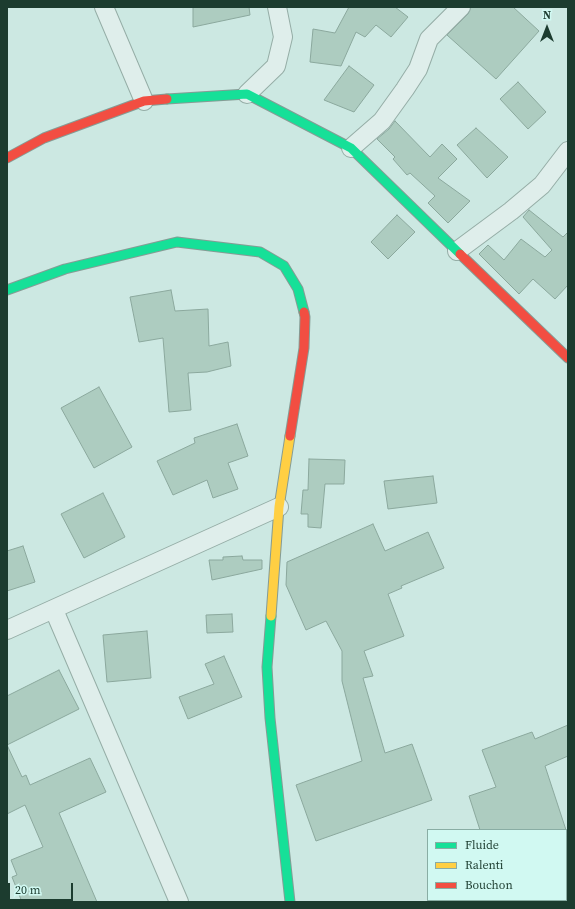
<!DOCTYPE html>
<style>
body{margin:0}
#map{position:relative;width:575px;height:909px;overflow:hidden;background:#cce8e2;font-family:"Source Serif 4",serif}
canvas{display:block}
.frame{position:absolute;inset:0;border:8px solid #1c3c2f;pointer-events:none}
.legend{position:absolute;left:427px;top:829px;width:140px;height:72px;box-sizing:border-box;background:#d1f9f2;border:1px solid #89ada4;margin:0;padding:5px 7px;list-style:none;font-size:12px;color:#1c3c2f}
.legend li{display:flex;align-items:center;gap:8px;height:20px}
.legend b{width:20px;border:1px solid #89ada4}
.north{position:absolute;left:527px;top:8px;width:40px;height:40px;-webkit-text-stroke:3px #d1f9f2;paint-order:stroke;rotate:0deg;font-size:11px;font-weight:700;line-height:16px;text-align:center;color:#1c3c2f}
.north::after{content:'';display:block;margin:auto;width:14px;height:18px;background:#1c3c2f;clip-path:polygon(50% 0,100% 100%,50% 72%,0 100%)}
.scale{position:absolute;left:8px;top:883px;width:65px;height:18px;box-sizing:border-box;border:2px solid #1c3c2f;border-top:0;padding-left:5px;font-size:12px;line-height:14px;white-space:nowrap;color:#1c3c2f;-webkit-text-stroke:3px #d1f9f2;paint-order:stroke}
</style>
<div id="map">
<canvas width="575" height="909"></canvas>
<div class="frame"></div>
<ul class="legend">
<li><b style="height:5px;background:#16e098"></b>Fluide</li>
<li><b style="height:5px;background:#ffcf43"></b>Ralenti</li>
<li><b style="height:5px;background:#f24e42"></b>Bouchon</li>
</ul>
<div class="north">N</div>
<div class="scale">20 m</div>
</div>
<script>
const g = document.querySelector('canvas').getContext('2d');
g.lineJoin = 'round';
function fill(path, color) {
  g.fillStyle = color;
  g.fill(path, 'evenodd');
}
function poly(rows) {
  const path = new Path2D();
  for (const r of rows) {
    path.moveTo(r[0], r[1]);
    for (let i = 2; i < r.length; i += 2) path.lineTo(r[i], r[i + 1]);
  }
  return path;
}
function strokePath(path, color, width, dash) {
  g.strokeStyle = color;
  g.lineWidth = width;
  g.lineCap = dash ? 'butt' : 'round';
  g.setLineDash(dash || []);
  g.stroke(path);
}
const building = poly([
 [193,7,249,7,250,15,193,27,193,7],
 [349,7,395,7,408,17,391,37,376,25,365,37,356,32,341,66,310,62,313,29,335,33,349,7],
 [471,7,513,7,539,31,496,79,447,35,468,14,471,7],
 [349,66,374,85,354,112,324,100,349,66],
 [518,82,546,112,528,129,500,99,518,82],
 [395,121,430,157,442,144,457,159,438,178,470,201,448,223,428,203,435,196,410,173,407,175,393,159,395,157,377,139,389,129,395,121],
 [476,128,508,157,487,178,457,145,476,128],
 [529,210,563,237,568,232,568,285,555,299,533,279,519,294,479,254,488,245,504,260,521,239,545,257,552,250,523,217,529,210],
 [397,215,415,232,388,259,371,242,397,215],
 [171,290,175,311,208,309,209,346,228,342,231,366,207,372,188,373,191,410,169,412,163,338,139,342,130,297,171,290],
 [99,387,132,447,94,468,61,408,99,387],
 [237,424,248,456,228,463,238,489,213,498,207,480,173,495,157,461,195,443,194,438,237,424],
 [309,459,345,460,344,484,325,484,321,528,308,527,308,514,301,514,303,490,308,490,309,459],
 [433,476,437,503,388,509,384,481,433,476],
 [103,493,125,537,84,558,61,514,103,493],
 [373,524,385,551,428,532,444,568,401,586,402,588,388,594,404,636,364,651,373,676,363,678,385,753,412,744,432,800,316,841,296,785,362,761,342,681,342,651,326,621,306,630,286,585,287,562,373,524],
 [23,546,35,582,7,591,7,551,23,546],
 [242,556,243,560,262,560,262,569,212,580,209,560,223,560,223,557,242,556],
 [232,614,233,632,207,633,206,615,232,614],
 [147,631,151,678,107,682,103,635,147,631],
 [224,656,242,697,188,719,179,697,214,684,205,664,224,656],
 [59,670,79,709,7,745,22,777,26,775,30,785,90,758,106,792,59,813,97,902,22,902,12,877,17,875,11,860,43,847,25,805,7,814,7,696,59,670],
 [568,725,568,756,545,766,566,830,480,830,469,796,496,787,482,750,532,732,535,739,568,725]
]);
fill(building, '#adccc0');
strokePath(building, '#8ba89d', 1);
const street = poly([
 [104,7,144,101],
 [247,94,276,66,283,37,277,7],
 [351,148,382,121,405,89,418,69,429,39,461,7],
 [457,251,511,211,542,185,568,151],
 [54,610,179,902],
 [7,630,279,507],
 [566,858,568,858],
 [464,902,469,900]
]);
const fast = poly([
 [167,99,247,94,351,148,460,254],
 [7,290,65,269,177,242,260,252,284,266,298,289,304,312],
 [271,616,267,667,270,718,290,902]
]);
const slow = poly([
 [271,616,279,507,290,436]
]);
const jam = poly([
 [7,158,44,138,144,101,167,99],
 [460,254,568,358],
 [290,436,304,348,305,317,304,312]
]);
strokePath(street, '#95ada6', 20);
strokePath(fast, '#859c95', 11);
strokePath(slow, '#859c95', 11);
strokePath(jam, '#859c95', 11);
strokePath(street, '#dfeeeb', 18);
strokePath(fast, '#16e098', 9);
strokePath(slow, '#ffcf43', 9);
strokePath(jam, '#f24e42', 9);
</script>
